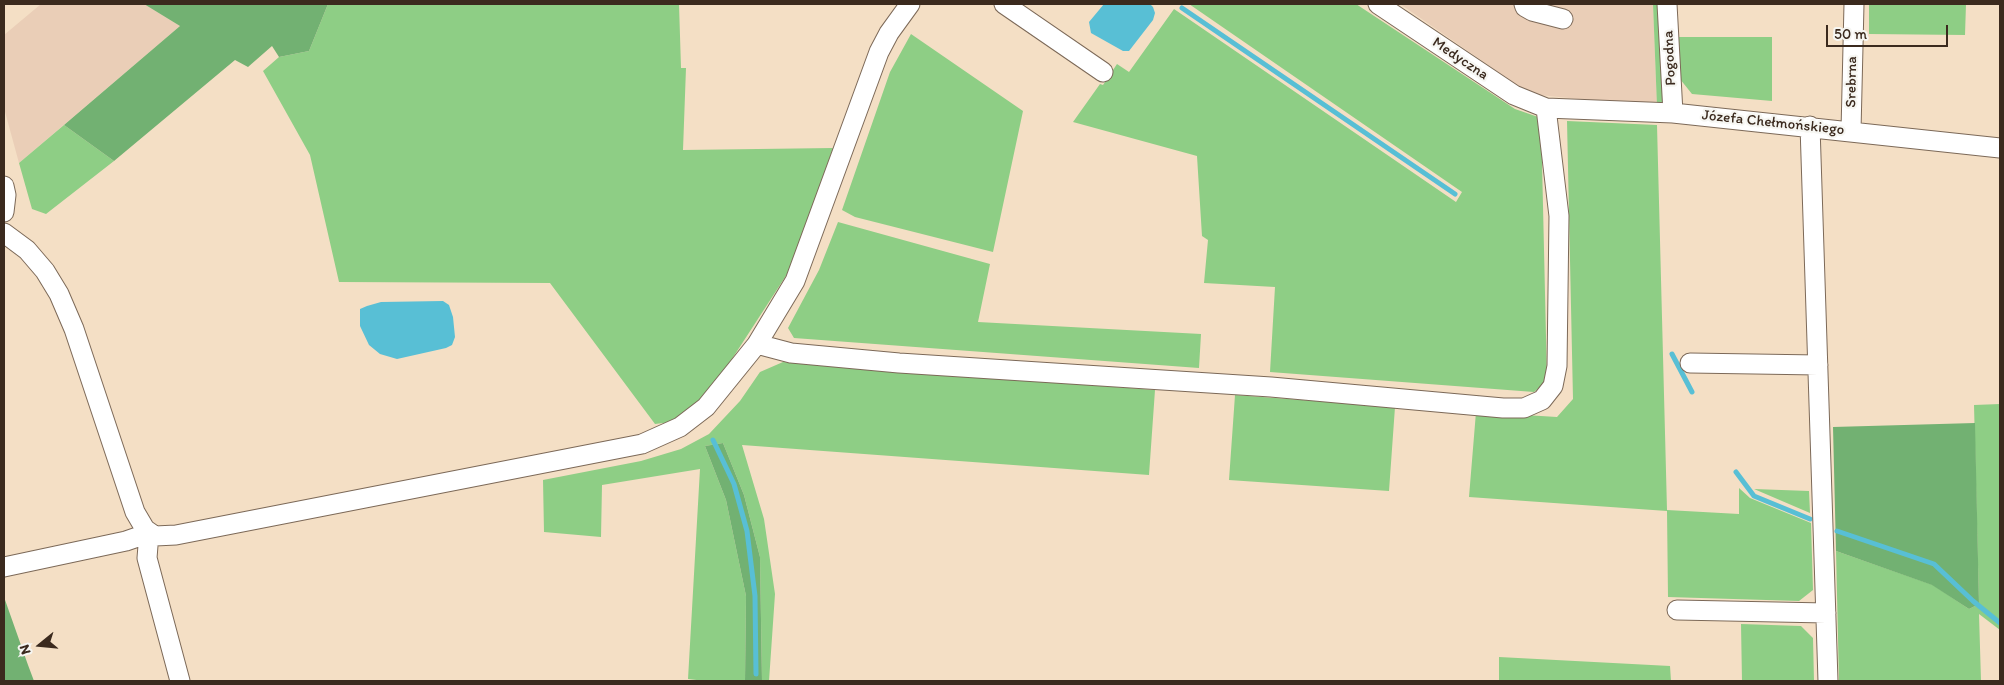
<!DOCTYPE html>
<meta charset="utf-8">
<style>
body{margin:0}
#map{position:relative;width:2004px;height:685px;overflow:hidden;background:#f4dfc5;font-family:Itim,sans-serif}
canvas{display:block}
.frame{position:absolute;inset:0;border:5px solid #3b2a1e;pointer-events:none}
.north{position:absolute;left:15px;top:620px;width:50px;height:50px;-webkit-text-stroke:4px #f6f6f2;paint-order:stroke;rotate:253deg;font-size:14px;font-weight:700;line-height:20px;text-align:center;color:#3b2a1e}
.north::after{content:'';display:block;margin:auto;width:18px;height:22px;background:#3b2a1e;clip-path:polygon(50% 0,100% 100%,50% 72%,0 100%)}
.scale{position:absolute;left:1826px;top:25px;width:122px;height:22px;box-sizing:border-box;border:2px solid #3b2a1e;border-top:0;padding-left:6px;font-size:15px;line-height:18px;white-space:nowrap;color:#3b2a1e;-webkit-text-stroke:4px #f6f6f2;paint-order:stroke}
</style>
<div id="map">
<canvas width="2004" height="685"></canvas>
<div class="frame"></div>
<div class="north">N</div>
<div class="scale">50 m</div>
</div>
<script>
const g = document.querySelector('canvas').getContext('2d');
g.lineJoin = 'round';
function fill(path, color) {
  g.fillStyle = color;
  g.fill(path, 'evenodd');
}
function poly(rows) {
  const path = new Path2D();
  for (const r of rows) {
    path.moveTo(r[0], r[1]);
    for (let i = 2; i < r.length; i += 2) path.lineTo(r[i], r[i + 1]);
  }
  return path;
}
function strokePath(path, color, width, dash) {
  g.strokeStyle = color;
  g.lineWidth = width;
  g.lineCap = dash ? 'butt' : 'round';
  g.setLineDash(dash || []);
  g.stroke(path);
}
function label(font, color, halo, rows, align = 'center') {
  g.font = font + ' Itim,sans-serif';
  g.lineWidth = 4.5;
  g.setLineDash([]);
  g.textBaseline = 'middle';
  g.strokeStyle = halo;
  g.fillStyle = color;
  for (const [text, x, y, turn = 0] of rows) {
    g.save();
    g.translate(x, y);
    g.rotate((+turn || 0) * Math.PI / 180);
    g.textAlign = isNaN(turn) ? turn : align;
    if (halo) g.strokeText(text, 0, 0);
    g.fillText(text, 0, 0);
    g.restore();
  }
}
fill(poly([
 [41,4,144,4,180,26,19,163,4,108,4,35],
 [1400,4,1653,4,1657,107,1530,94]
]), '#eaceb7');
fill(poly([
 [328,4,679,4,681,68,686,68,683,150,833,148,791,268,717,382,696,407,672,422,655,424,550,283,339,282,310,155,263,71,279,57,309,51],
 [1189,4,1356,4,1515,109,1541,118,1547,381,1534,392,1270,372,1275,287,1204,283,1208,240,1202,236,1197,156,1073,122,1100,84,1103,85,1117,64,1129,72,1174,9,1456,202,1462,192],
 [1653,4,1662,4,1663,101,1657,107],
 [1869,4,1966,4,1965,35,1869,34],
 [911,34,1023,111,993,252,855,217,842,210,890,72],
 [1679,37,1772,37,1772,101,1692,94,1680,79],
 [1567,121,1657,125,1667,510,1739,514,1739,488,1750,498,1811,523,1813,590,1799,601,1668,597,1667,511,1469,497,1476,412,1557,417,1573,399],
 [64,125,114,161,46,214,32,209,19,163],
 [838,222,990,264,978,322,1201,334,1199,368,794,338,788,328,819,270],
 [783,362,1155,390,1149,475,742,445,764,519,775,594,769,681,762,681,760,557,744,495,723,443,705,446,726,500,746,596,745,681,705,681,688,679,700,469,602,485,601,537,544,532,543,480,641,461,681,449,709,434,740,401,760,372],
 [1235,395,1395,407,1389,491,1229,480],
 [2000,404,2000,630,1979,614,1981,681,1839,681,1836,551,1933,585,1969,609,1979,604,1974,405],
 [1754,489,1809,491,1810,513],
 [1741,624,1801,626,1813,638,1814,681,1742,681],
 [1499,657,1670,666,1671,681,1499,681]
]), '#8ece85');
fill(poly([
 [144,4,328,4,309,51,279,57,272,46,248,67,235,60,114,161,64,125,180,26],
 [1975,423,1979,604,1969,609,1932,585,1836,551,1833,427],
 [723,443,744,495,760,557,762,681,745,681,746,596,726,500,705,446],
 [4,597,28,665,34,681,4,681]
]), '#72b172');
fill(poly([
 [1104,4,1150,4,1153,7,1155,13,1153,20,1129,51,1123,51,1091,33,1089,22],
 [443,301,449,305,453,317,455,337,452,345,446,348,397,359,380,354,369,345,360,326,360,309,367,306,381,302]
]), '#58bfd5');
strokePath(poly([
 [1182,8,1455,194],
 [1672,354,1692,392],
 [713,440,734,484,747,531,755,596,756,674],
 [1736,472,1754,496,1810,519],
 [1837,531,1934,564,1973,601,2000,623]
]), '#58bfd5', 5);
const minor = poly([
 [1004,4,1103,72],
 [1378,4,1514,95,1546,108,1673,113,2000,148],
 [1524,4,1525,7,1532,11,1563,19],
 [1667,4,1673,113],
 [1810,126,1828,681],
 [1851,131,1854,4],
 [4,186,6,195,4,212],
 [4,233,27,250,45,271,59,294,74,329,135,512,145,529,155,536,176,535,642,444,680,427,706,407,757,344,795,281,879,52,889,33,910,4],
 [757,344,791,353,899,363,1271,387,1503,408,1524,408,1542,400,1553,386,1557,366,1559,216,1546,108],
 [1690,363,1818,365],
 [149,533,147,558,180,681],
 [4,567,126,541,149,533],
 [1677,610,1826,613]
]);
strokePath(minor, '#7c6958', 21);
strokePath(minor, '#fff', 19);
label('15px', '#3b2a1e', '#f6f6f2', [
 ["Pogodna",1670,58,-93],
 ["Medyczna",1460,59,34],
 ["Srebrna",1852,82,-89],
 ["Józefa Chełmońskiego",1773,123,6]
]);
</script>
